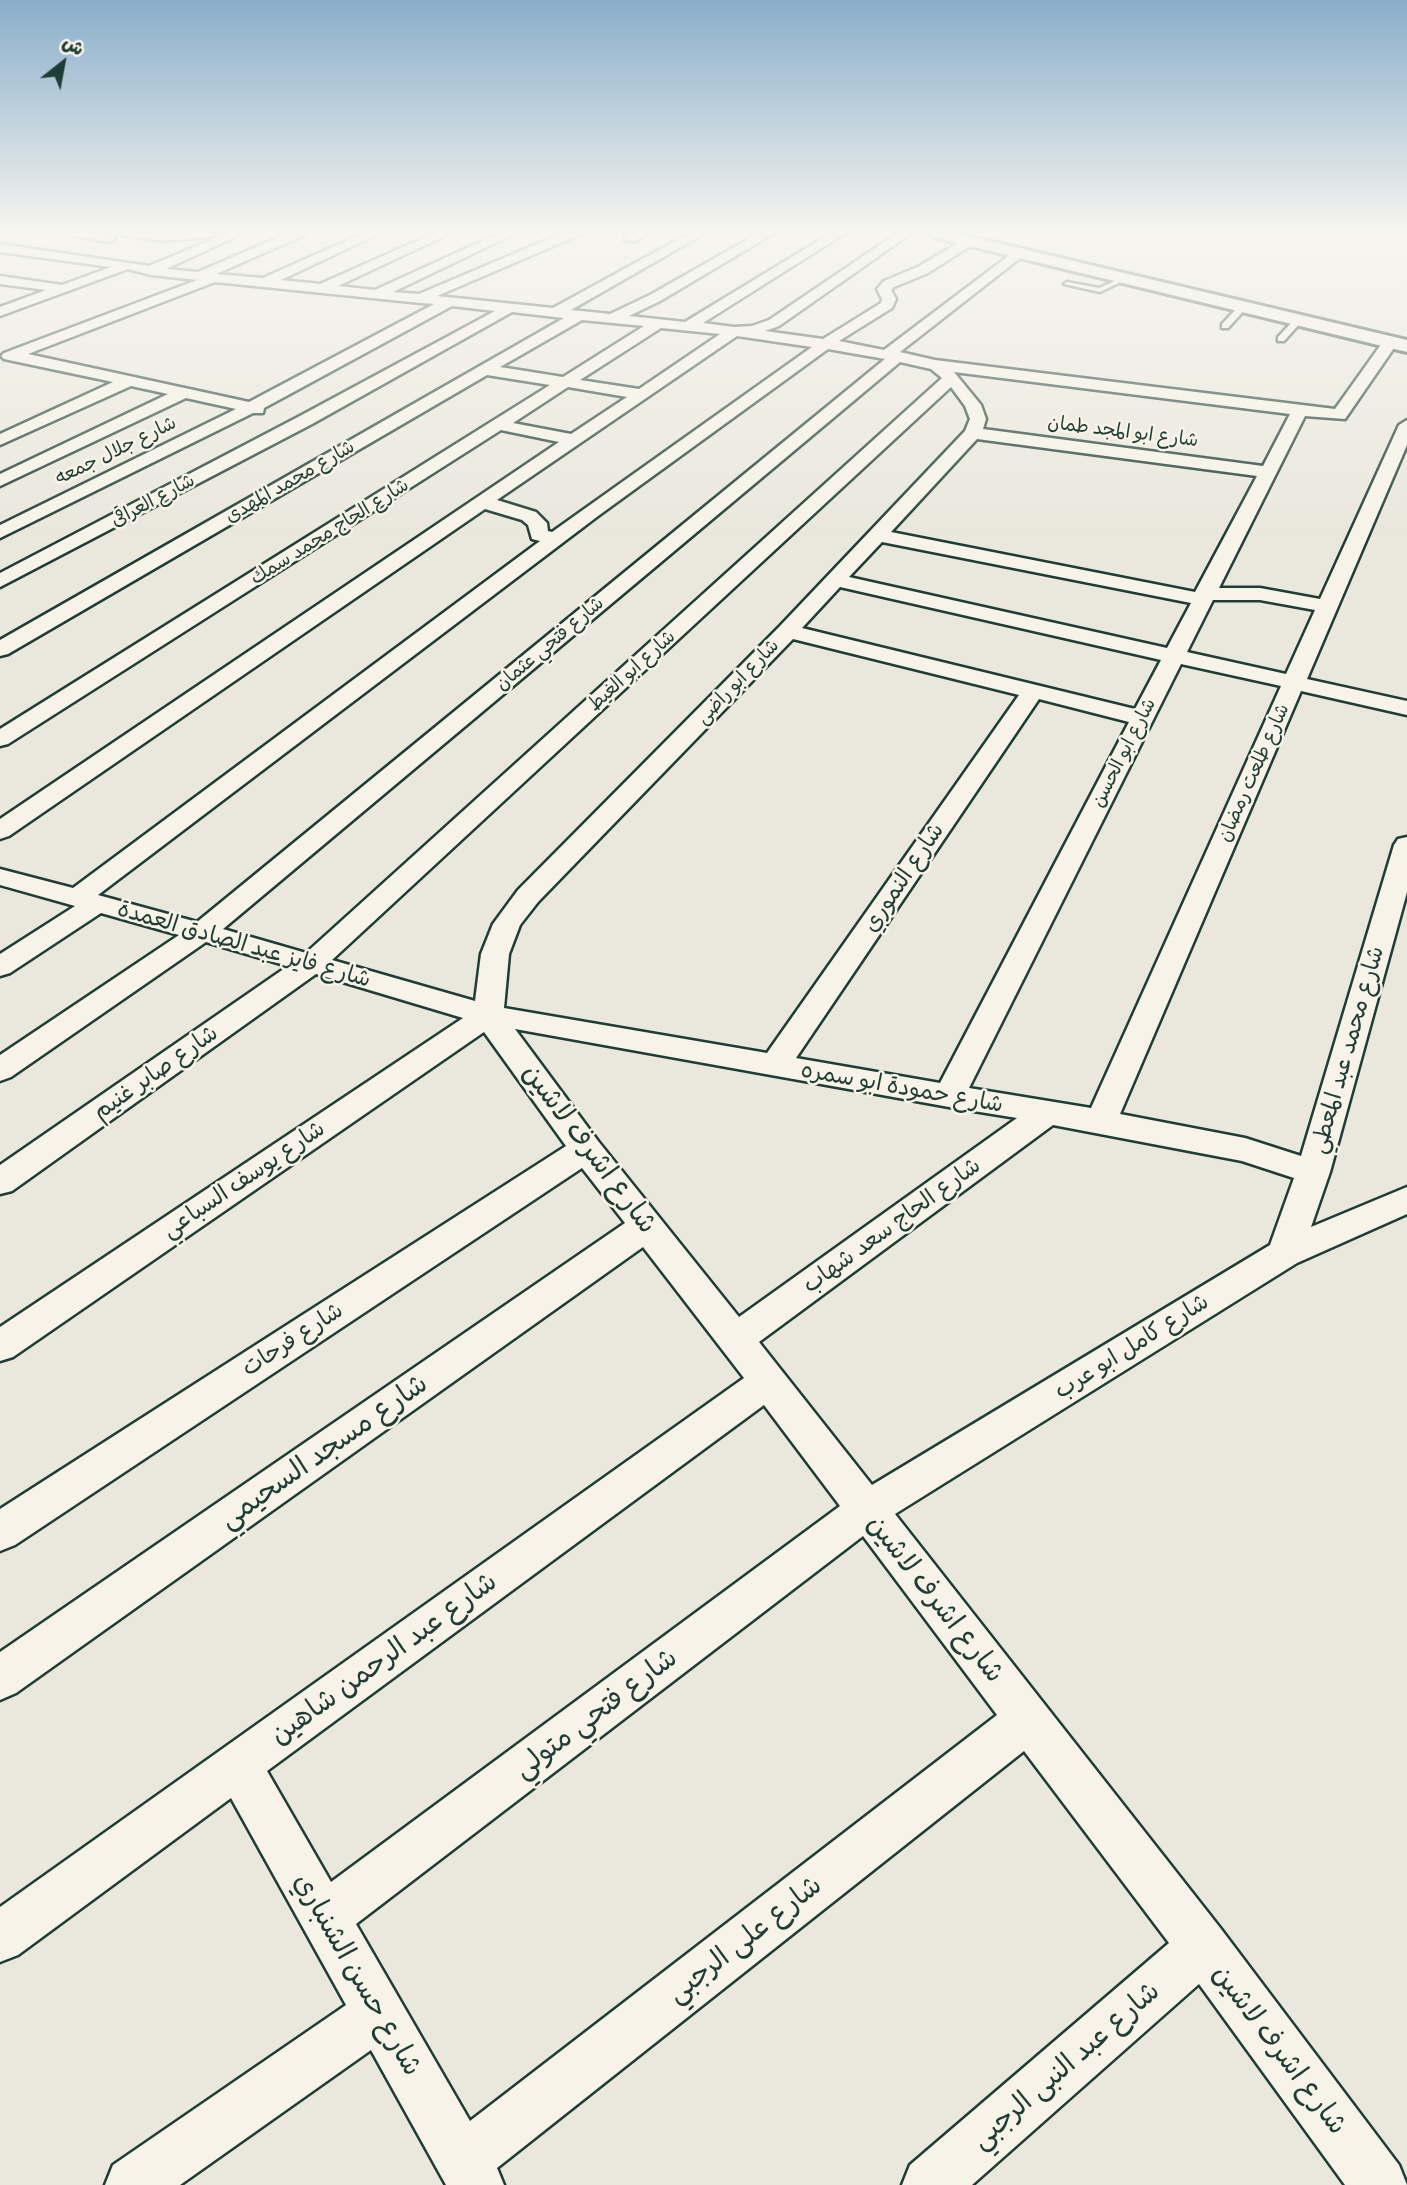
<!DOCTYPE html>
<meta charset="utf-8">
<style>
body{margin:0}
#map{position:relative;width:1407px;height:2185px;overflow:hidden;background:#eae8dd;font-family:"Patrick Hand","Playpen Sans Arabic",sans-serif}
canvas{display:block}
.north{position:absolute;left:28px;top:28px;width:70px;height:70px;-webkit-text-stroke:5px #f7f3e8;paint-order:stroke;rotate:31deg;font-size:19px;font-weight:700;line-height:28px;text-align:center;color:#1f3d34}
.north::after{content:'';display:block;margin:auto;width:24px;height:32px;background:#1f3d34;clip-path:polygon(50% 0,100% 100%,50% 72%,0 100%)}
</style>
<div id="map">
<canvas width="1407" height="2185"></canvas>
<div class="north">ش</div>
</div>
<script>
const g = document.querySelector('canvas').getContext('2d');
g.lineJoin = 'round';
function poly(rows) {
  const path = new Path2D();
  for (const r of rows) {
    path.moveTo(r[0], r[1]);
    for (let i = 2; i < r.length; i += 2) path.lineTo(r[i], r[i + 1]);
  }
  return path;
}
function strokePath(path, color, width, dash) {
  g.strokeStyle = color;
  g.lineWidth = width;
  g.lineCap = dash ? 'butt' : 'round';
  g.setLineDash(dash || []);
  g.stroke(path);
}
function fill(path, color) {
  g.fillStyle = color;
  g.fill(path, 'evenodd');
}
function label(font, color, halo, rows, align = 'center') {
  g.font = font + ' "Patrick Hand","Playpen Sans Arabic",sans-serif';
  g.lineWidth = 5;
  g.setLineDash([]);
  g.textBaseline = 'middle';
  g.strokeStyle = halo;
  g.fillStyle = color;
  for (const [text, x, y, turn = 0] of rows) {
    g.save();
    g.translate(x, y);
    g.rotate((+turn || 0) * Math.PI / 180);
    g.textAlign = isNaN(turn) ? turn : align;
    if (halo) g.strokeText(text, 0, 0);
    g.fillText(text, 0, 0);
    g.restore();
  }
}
const service = poly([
 [1124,277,1129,278,1100,292,1064,284,1067,282,1099,288,1124,277],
 [1241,304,1248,306,1228,328,1222,328,1222,324,1241,304],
 [1296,318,1303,320,1284,341,1278,341,1278,337,1296,318]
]);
const minor = poly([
 [68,232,94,232,115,238,109,242,74,236,68,232],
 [118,232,163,233,222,232,216,236,163,241,124,236,118,232],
 [230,232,246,232,166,269,198,272,291,232,307,232,305,235,216,274,263,278,366,232,382,232,281,280,320,284,437,232,453,232,338,286,375,290,502,232,518,232,393,292,419,294,565,232,581,232,579,235,437,296,553,308,692,232,707,232,571,310,610,314,650,295,761,232,776,232,660,301,629,316,685,322,833,232,847,232,703,323,734,327,752,326,769,320,899,232,913,232,779,326,765,331,823,339,881,303,882,299,877,289,884,281,918,267,970,236,975,237,975,243,928,273,894,287,891,290,896,299,892,308,839,341,884,350,1019,248,1024,249,1024,255,900,352,935,360,1335,409,1385,339,1390,337,1398,342,1345,419,1305,416,1219,588,1260,588,1320,599,1399,425,1407,420,1407,445,1307,679,1407,701,1407,715,1301,691,1120,1114,1245,1138,1301,1156,1394,845,1398,839,1407,837,1407,892,1330,1172,1311,1227,1407,1187,1407,1214,1297,1263,895,1514,1221,1929,1399,2165,1407,2185,1345,2185,1199,1984,972,2185,902,2185,910,2165,1169,1943,1024,1751,497,2168,504,2185,446,2185,371,2050,180,2185,105,2185,113,2165,346,2005,231,1798,18,1955,0,1962,0,1907,744,1378,643,1247,16,1693,0,1700,0,1652,625,1223,582,1168,15,1545,0,1551,0,1509,566,1146,484,1032,13,1357,0,1361,0,1327,463,1018,316,974,12,1191,0,1194,0,1165,288,966,206,942,11,1077,0,1081,0,1055,179,935,101,913,10,973,0,976,0,954,75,906,0,885,0,869,73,888,540,541,532,539,528,525,522,520,485,509,9,836,0,839,0,819,559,442,501,430,8,744,0,746,0,729,550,385,487,375,8,654,0,656,0,640,564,318,512,312,312,424,0,587,0,573,300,416,495,311,452,306,264,408,263,413,253,413,0,538,0,525,236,409,186,398,0,486,0,474,168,394,131,386,0,445,0,434,113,382,4,359,1,356,4,353,197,280,151,275,128,269,0,316,0,307,46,290,0,284,0,276,62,285,111,267,0,252,0,244,149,266,230,232],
 [215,282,421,303,434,304,249,402,28,354,215,282],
 [582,320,644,326,563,377,500,367,582,320],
 [661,328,720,334,639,389,580,380,661,328],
 [737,336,812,347,552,532,548,531,547,523,536,512,497,500,737,336],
 [828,349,885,359,197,922,98,895,598,516,828,349],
 [900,362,931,369,942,378,306,953,223,929,900,362],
 [954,372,1290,414,1263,466,983,429,986,419,981,405,954,372],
 [568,387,627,397,571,434,513,423,568,387],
 [951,387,965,406,970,419,965,431,780,626,518,890,493,924,481,954,475,1001,332,960,951,387],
 [977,439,1257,476,1195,592,891,532,977,439],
 [882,542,1191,603,1167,648,849,577,882,542],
 [840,587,1161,660,1135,709,802,628,840,587],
 [1213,600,1260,600,1315,610,1286,674,1187,652,1213,600],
 [793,639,1019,695,767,1053,504,1008,509,954,520,925,538,902,793,639],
 [1181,664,1281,686,1091,1108,969,1088,1181,664],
 [1039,699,1129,722,940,1083,796,1058,1039,699],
 [515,1029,949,1107,1017,1118,739,1317,598,1141,515,1029],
 [1053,1125,1242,1161,1294,1178,1270,1245,872,1485,759,1342,1053,1125],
 [764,1405,840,1506,331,1882,267,1771,764,1405],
 [863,1536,997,1715,470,2121,356,1924,863,1536],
 [634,232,649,232,635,241,625,241,625,235,634,232]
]);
const trunk = poly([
 [925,232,951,232,1407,340,1407,352,933,237,925,232]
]);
strokePath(service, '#1f3d34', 5);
strokePath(minor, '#1f3d34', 5);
strokePath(trunk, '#1f3d34', 6);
fill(service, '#f7f3e8');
fill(minor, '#f7f3e8');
fill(trunk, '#f7f3e8');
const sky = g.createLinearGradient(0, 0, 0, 538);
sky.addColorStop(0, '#89aeca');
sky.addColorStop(0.43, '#f6f5f0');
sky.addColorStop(1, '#f6f5f000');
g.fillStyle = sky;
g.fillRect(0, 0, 1407, 538);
label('19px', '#1f3d34', '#f7f3e8', [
 ["شارع ابو المجد طمان",1123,432,7],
 ["شارع جلال جمعه",116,451,-26],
 ["شارع محمد المهدى",290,482,-30],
 ["شارع العراقى",153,501,-28],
 ["شارع الحاج محمد سمك",330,532,-32],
 ["شارع فتحي عثمان",550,644,-40],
 ["شارع ابو الغيط",632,671,-42],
 ["شارع ابو راضى",738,682,-46],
 ["شارع ابو الحسن",1124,753,-63],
 ["شارع طلعت رمضان",1254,773,-66]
]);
label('23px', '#1f3d34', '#f7f3e8', [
 ["شارع النموري",904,878,-56],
 ["شارع فايز عبد الصادق العمدة",244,945,16],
 ["شارع محمد عبد المعطي",1348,1050,-74],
 ["شارع صابر غنيم",156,1073,-35],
 ["شارع حمودة ابو سمره",902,1088,10],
 ["شارع يوسف السباعي",244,1180,-34],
 ["شارع الحاج سعد شهاب",892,1226,-36],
 ["شارع فرحات",293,1340,-33],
 ["شارع كامل ابو عرب",1132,1347,-32]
]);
label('28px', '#1f3d34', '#f7f3e8', [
 ["شارع اشرف لاشين",589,1149,53],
 ["شارع مسجد السحيمي",324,1452,-35],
 ["شارع اشرف لاشين",935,1599,52],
 ["شارع عبد الرحمن شاهين",384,1659,-36],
 ["شارع فتحي متولي",596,1714,-37],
 ["شارع على الرجبي",745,1940,-38],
 ["شارع حسن الشنباري",357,1975,60],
 ["شارع اشرف لاشين",1279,2050,53],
 ["شارع عبد النبى الرجبي",1066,2066,-41]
]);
</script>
